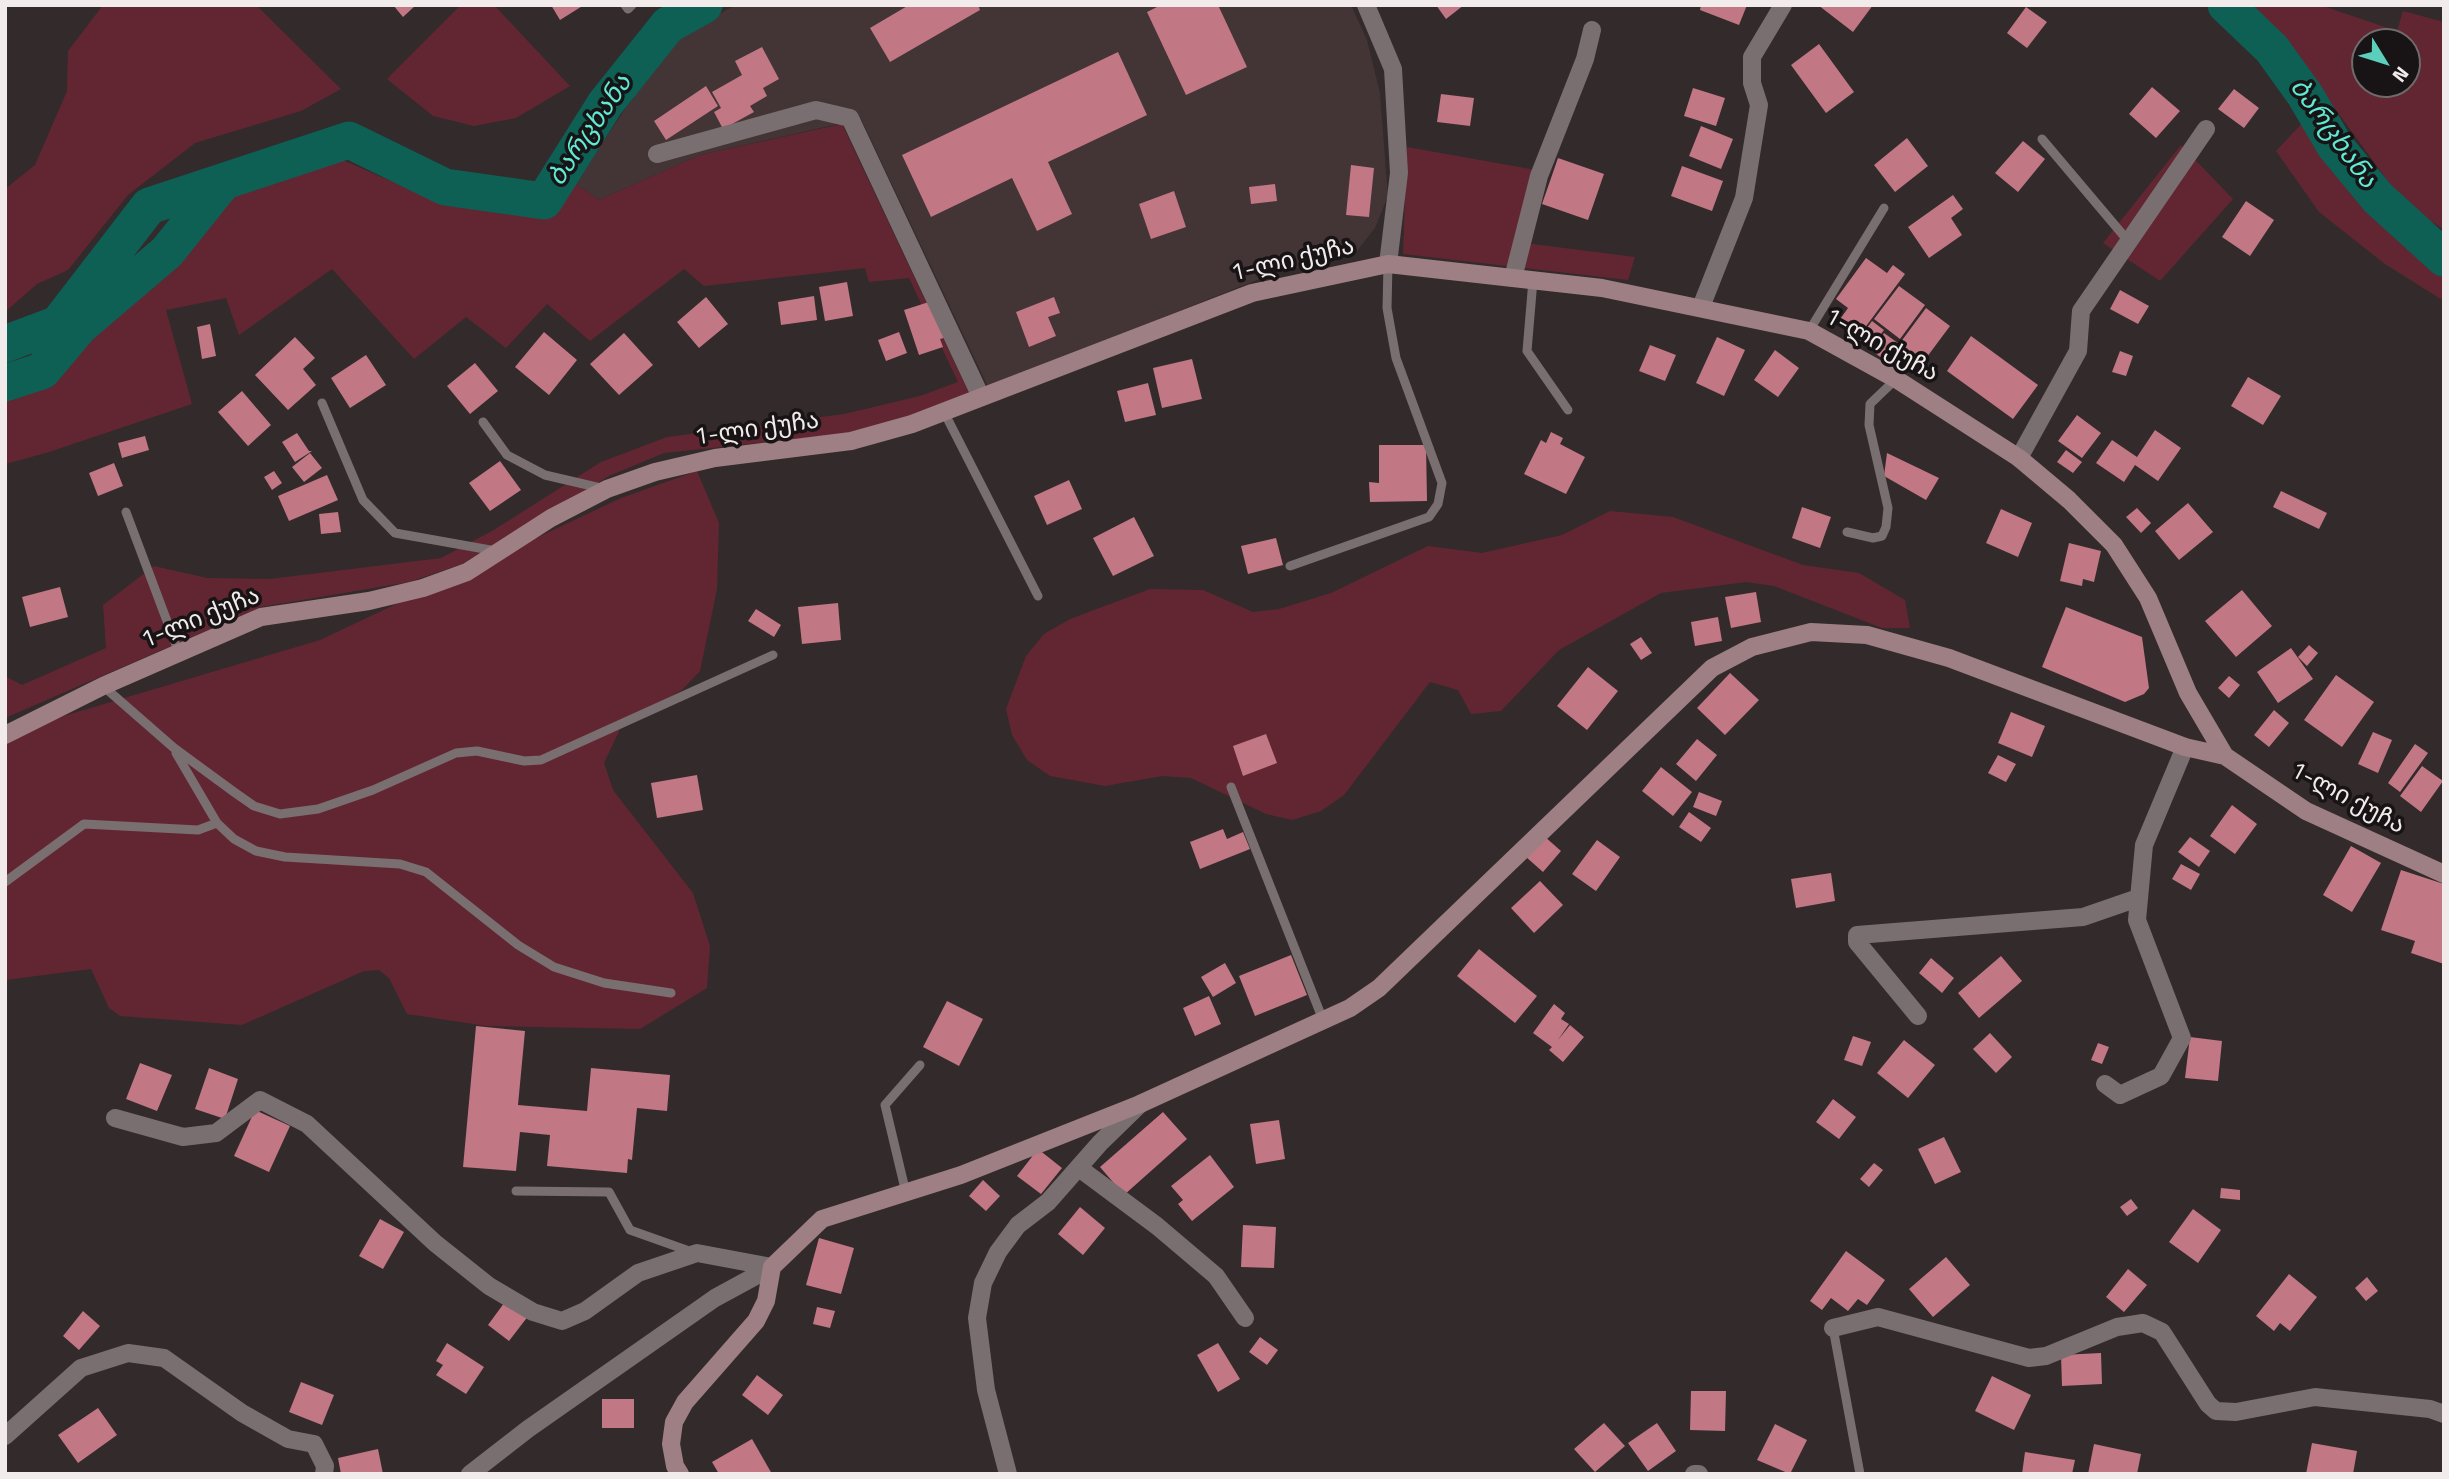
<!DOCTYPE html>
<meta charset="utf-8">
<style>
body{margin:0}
#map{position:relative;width:2449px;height:1479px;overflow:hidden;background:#332a2b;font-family:"Titillium Web",sans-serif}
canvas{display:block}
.frame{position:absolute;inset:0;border:7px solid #f1ebec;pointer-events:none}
.north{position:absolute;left:2351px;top:28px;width:70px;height:70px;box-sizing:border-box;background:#181415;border:2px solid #6f6a6b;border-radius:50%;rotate:128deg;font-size:19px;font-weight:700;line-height:28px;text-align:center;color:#f1ebec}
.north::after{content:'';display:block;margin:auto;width:24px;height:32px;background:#5bcebc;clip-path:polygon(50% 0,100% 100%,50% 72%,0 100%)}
</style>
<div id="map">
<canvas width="2449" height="1479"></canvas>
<div class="frame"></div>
<div class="north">N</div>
</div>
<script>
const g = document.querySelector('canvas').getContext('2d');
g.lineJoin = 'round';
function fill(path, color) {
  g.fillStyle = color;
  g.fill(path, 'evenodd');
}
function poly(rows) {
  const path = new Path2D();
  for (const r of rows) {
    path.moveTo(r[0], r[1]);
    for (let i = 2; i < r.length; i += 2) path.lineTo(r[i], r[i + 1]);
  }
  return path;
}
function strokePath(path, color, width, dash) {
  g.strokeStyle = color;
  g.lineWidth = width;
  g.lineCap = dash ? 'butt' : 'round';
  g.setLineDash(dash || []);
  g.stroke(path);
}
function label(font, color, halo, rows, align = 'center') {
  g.font = font + ' "Titillium Web","Noto Sans Georgian",sans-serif';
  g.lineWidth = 7;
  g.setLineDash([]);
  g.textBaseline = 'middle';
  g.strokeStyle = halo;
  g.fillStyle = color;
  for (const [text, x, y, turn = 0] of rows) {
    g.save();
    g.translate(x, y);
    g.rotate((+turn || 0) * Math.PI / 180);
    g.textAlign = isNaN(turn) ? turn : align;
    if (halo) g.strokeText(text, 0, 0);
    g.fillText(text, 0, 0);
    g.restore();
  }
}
fill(poly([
 [736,5,1351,5,1367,40,1380,93,1388,196,1375,228,1357,251,1262,278,988,387,861,119,700,155,599,200,574,183,675,37]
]), '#433436');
fill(poly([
 [103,5,256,5,341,89,301,111,195,143,128,195,68,270,37,284,5,312,5,189,35,165,67,91,68,51],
 [461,5,494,5,570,86,516,118,474,126,433,116,387,79],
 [2249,5,2320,5,2397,31,2403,11,2444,22,2444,230,2403,202,2287,43],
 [2365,42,2407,42,2407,84,2365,84],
 [2307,118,2355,185,2403,239,2444,273,2444,301,2385,264,2319,212,2276,151],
 [842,124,969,393,910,416,843,434,664,453,609,476,462,564,409,582,261,607,5,718,5,676,22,685,106,648,103,605,154,566,207,578,270,579,441,558,492,531,601,462,667,437,844,414,920,396,958,382,909,278,869,282,865,268,704,286,684,269,590,341,547,304,506,348,466,317,414,359,332,269,239,335,226,298,166,310,192,404,46,453,5,464,5,395,50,379,90,335,177,255,230,190,298,165,345,161,409,189,532,213,553,209,574,183,599,200,700,155],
 [2181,145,2233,199,2160,281,2103,243],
 [1407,147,1536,170,1517,242,1635,257,1628,280,1403,254],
 [697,471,719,523,717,589,700,671,682,690,623,723,604,763,613,790,693,893,710,946,707,988,640,1029,487,1026,407,1014,389,978,379,970,364,971,242,1025,120,1016,109,1008,91,969,5,980,5,744,50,720,320,640,621,498],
 [1610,511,1673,517,1803,565,1859,573,1905,600,1910,628,1882,628,1774,586,1746,582,1661,593,1559,650,1501,711,1471,714,1458,690,1430,682,1344,795,1321,811,1292,820,1266,814,1191,778,1162,776,1105,786,1050,776,1027,760,1012,735,1006,709,1026,656,1044,634,1070,619,1150,589,1203,590,1253,612,1279,609,1331,593,1428,546,1482,553,1562,535]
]), '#622633');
strokePath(poly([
 [2226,5,2272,49,2305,95,2335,146,2378,198,2444,258],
 [5,344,58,324,149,206,349,140,445,187,544,201,605,104,668,25,704,5],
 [5,383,42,371,79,327,167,252,223,182]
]), '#0e5f54', 37);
fill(poly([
 [393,5,416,5,403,17],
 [551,5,584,5,560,20],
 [909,5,978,5,980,10,890,62,870,28],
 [1161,5,1218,5,1247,67,1186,95,1147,12],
 [1436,5,1464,5,1446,19],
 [1701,5,1747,5,1739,25,1700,10],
 [1818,5,1873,5,1853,32],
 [2026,7,2047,22,2027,48,2007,33],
 [1819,44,1854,92,1826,113,1791,65],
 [762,47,779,79,763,88,767,96,750,106,754,112,723,129,714,112,721,108,712,92,742,75,735,61],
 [1118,52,1147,115,1048,162,1072,214,1037,231,1012,178,931,217,902,155],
 [706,86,718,106,666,140,654,121],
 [2152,87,2180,111,2156,138,2129,114],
 [1693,88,1725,98,1716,126,1684,116],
 [2234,89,2259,108,2244,128,2218,109],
 [1441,94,1474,98,1470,126,1437,122],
 [1701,126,1733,139,1721,169,1689,156],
 [1907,138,1928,166,1895,192,1874,165],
 [2023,141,2045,159,2018,192,1995,173],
 [1558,158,1604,174,1588,220,1542,204],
 [1351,165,1374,168,1369,217,1346,215],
 [1682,166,1723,181,1712,211,1671,196],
 [1275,184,1277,201,1251,204,1249,187],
 [1174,191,1186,227,1151,239,1139,204],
 [1953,195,1963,209,1951,218,1962,235,1929,258,1908,227],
 [2246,201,2274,220,2250,256,2222,237],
 [1866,258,1887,273,1893,265,1905,274,1858,337,1838,322,1848,308,1836,299],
 [847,282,853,316,825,321,819,287],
 [1899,286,1925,305,1900,339,1874,319],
 [2120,290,2149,306,2138,324,2110,309],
 [814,296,817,320,781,325,778,302],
 [706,297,728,324,699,348,677,322],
 [1054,297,1060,313,1048,317,1056,336,1029,347,1016,312],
 [935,300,947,337,940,339,943,347,919,355,904,310],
 [1926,308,1950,326,1918,369,1894,351],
 [1872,321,1884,330,1870,349,1858,340],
 [210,324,216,356,202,359,197,327],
 [544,332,577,360,549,395,515,367],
 [899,332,907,353,886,361,878,340],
 [624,333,653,365,619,395,590,364],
 [1884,333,1898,343,1886,361,1872,351],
 [1971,336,2038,385,2013,419,1947,371],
 [295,337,315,358,303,369,316,385,288,410,255,375],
 [1717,337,1745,350,1724,396,1696,383],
 [1650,345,1676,355,1665,381,1639,371],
 [1775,350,1799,368,1778,397,1754,380],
 [2120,351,2133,356,2126,376,2112,372],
 [366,355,386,385,350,408,331,378],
 [1192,359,1202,399,1162,408,1153,368],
 [475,363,498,391,470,414,447,386],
 [2248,377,2281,396,2263,425,2231,406],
 [1148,383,1156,415,1125,422,1117,391],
 [242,391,271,425,248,446,218,412],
 [2077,415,2101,433,2082,458,2058,441],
 [2155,430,2181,448,2158,481,2135,465,2124,482,2096,463,2112,440,2137,457],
 [1551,432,1563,438,1560,444,1585,457,1566,494,1524,474,1541,440,1546,443],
 [297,433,309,451,312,451,295,462,282,442],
 [145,436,149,450,122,458,118,443],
 [1379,445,1426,445,1427,501,1370,502,1369,482,1379,483],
 [2066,450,2082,462,2073,473,2057,462],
 [310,453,322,468,304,482,292,467],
 [1887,453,1939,478,1926,500,1884,476],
 [500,461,521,490,490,511,469,483],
 [114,463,123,486,98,496,89,473],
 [274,471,282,483,272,490,264,477],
 [327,475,338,500,289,521,278,496],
 [1069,480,1082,509,1047,525,1034,496],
 [2281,491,2327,513,2319,529,2273,507],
 [2188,503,2213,532,2179,560,2155,531],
 [1802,507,1831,517,1820,548,1792,538],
 [2137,508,2151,523,2141,533,2126,517],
 [2001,509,2032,523,2018,557,1986,543],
 [338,512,341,532,321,534,319,514],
 [1134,517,1154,556,1113,576,1093,538],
 [1276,538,1283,565,1248,574,1241,546],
 [2069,543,2101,551,2094,582,2083,579,2082,586,2060,581],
 [60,587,68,617,30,627,22,597],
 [2242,590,2272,626,2236,657,2205,621],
 [1756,592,1761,622,1731,628,1725,597],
 [838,603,841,640,802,644,798,607],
 [2066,607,2142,637,2149,688,2144,694,2125,702,2042,667],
 [756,609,781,625,774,637,748,621],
 [1718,617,1722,641,1695,646,1691,622],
 [1641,637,1652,653,1641,660,1630,644],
 [2309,645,2318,653,2307,666,2298,657],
 [2291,648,2313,679,2278,703,2257,672],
 [1588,667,1618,691,1587,730,1557,706],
 [1730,673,1759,700,1725,735,1697,708],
 [2336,675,2374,702,2342,747,2304,720],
 [2229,676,2240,685,2229,698,2218,688],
 [2274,710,2289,723,2269,747,2254,735],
 [2011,712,2045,726,2032,757,1998,743],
 [2373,732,2392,740,2378,773,2358,764],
 [1266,734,1277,763,1243,776,1233,746],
 [1697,739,1717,755,1696,781,1676,764],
 [2415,744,2428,753,2400,792,2388,783],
 [1998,755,2016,764,2006,782,1988,773],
 [2422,766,2443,781,2421,812,2400,796],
 [1661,767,1692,792,1673,816,1642,791],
 [697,775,703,810,657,818,651,783],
 [1699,792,1722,801,1716,816,1693,807],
 [2232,805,2257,824,2235,854,2210,836],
 [1689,812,1711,828,1701,842,1679,827],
 [1223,829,1227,839,1243,832,1250,849,1200,869,1190,842],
 [1544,836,1561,851,1543,872,1526,857],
 [2190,837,2210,851,2199,867,2178,852],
 [1597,840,1620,857,1596,891,1572,874],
 [2351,846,2381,863,2352,912,2323,895],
 [2181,864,2200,874,2191,890,2172,879],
 [2401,870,2444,884,2444,964,2411,953,2415,941,2381,930],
 [1831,873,1835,901,1796,908,1791,879],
 [1540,881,1563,905,1534,933,1511,908],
 [1479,949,1537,996,1515,1023,1457,976],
 [1291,955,1307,995,1255,1016,1239,976],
 [2001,956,2022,981,1979,1018,1958,993],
 [1931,958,1954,978,1942,993,1919,973],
 [1225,963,1236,983,1213,997,1201,977],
 [1209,996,1221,1024,1195,1036,1183,1008],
 [947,1001,983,1019,959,1066,923,1047],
 [1554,1004,1565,1013,1561,1019,1569,1024,1558,1040,1570,1025,1584,1037,1563,1062,1549,1050,1552,1047,1533,1033],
 [476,1026,525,1031,518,1105,587,1111,591,1068,670,1075,667,1111,637,1108,632,1160,628,1159,627,1173,547,1166,550,1135,520,1132,516,1171,463,1167],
 [1990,1033,2012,1057,1996,1073,1973,1049],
 [1853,1036,1871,1042,1862,1066,1844,1060],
 [2190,1037,2222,1041,2218,1081,2185,1078],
 [1904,1040,1935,1065,1908,1098,1877,1073],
 [2098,1043,2109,1047,2102,1064,2091,1060],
 [140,1063,172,1075,157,1111,126,1099],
 [209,1068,238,1079,225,1119,195,1109],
 [1833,1099,1856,1117,1839,1139,1816,1122],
 [255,1110,290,1126,269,1172,234,1156],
 [1163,1112,1187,1139,1124,1195,1100,1167],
 [1279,1120,1285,1159,1256,1164,1250,1124],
 [1944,1137,1961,1172,1935,1184,1918,1149],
 [1038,1149,1062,1168,1041,1194,1017,1176],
 [1210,1155,1234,1187,1192,1221,1178,1204,1183,1200,1171,1186],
 [1874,1163,1883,1170,1869,1187,1860,1179],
 [983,1180,1000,1196,986,1211,969,1196],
 [2221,1188,2240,1190,2240,1200,2220,1198],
 [2131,1199,2138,1208,2127,1216,2120,1207],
 [1080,1207,1105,1228,1083,1255,1058,1234],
 [2193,1209,2221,1230,2198,1263,2169,1242],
 [380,1219,404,1232,383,1269,359,1256],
 [1243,1225,1276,1227,1274,1268,1241,1267],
 [819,1238,854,1248,841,1294,806,1285],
 [1846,1251,1885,1280,1867,1305,1858,1299,1848,1311,1831,1298,1822,1310,1810,1301],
 [1946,1257,1970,1285,1933,1317,1909,1289],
 [2128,1269,2147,1285,2124,1312,2106,1297],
 [2289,1274,2317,1297,2290,1331,2280,1323,2274,1331,2256,1316],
 [2367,1277,2378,1291,2366,1301,2355,1288],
 [507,1299,529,1315,509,1341,488,1325],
 [817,1307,835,1311,830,1328,813,1324],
 [83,1311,100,1326,79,1350,63,1336],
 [1260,1337,1278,1350,1267,1365,1249,1352],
 [447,1343,484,1367,466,1394,436,1375,443,1365,436,1361],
 [1218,1343,1240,1379,1218,1392,1197,1355],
 [2101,1353,2102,1384,2062,1386,2061,1355],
 [757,1375,783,1395,768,1415,742,1395],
 [1992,1376,2031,1395,2014,1430,1975,1411],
 [301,1382,334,1395,322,1425,289,1412],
 [1691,1391,1726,1391,1725,1431,1690,1430],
 [602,1399,634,1399,634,1428,602,1428],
 [98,1408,117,1435,78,1463,58,1435],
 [1604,1423,1625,1446,1595,1472,1574,1449],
 [1657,1423,1676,1451,1648,1471,1628,1443],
 [1775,1424,1807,1440,1790,1474,1757,1460],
 [752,1439,772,1474,719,1474,712,1462],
 [2312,1443,2357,1451,2353,1474,2306,1474],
 [2094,1444,2141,1454,2137,1474,2088,1474],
 [378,1449,383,1474,341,1474,338,1458],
 [2025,1452,2075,1460,2072,1474,2022,1474]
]), '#c17784');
strokePath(poly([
 [625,5,628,9,632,5],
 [2042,139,2129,242],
 [1533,280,1527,351,1568,410],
 [1809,331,1884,208],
 [322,403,363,500,395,533,496,551],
 [944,412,1038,596],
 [483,422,507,455,545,475,605,489],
 [126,512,179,653],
 [1847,532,1873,538,1882,536,1886,527,1888,508,1869,425,1870,404,1896,379],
 [1290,566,1429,517,1438,504,1442,483,1396,358,1387,308,1388,264],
 [103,686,174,748,234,792,254,806,280,814,318,809,373,790,456,753,477,751,524,761,541,760,773,655],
 [176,753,217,823,234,839,256,851,285,857,400,864,426,872,518,945,554,967,604,983,671,993],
 [1231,787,1323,1020],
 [5,882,84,824,198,830,217,823],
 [516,1191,609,1192,630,1230,692,1252],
 [906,1193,885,1105,920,1065],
 [1833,1328,1860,1474]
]), '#796f70', 9);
strokePath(poly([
 [1366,5,1393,69,1399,173,1388,264],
 [657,154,816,110,850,118,981,397],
 [1513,278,1539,176,1585,59,1592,30],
 [1701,307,1744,198,1759,105,1752,83,1752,57,1783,5],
 [2019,458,2078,351,2081,311,2206,129],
 [1918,1016,1857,942,1857,935,2083,917,2138,898],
 [2105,1084,2120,1095,2161,1076,2182,1038,2137,920,2144,845,2185,747],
 [115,1118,183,1137,216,1133,260,1100,307,1124,435,1243,489,1286,533,1312,562,1321,585,1311,638,1273,697,1253,772,1267],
 [1079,1168,1157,1226,1216,1276,1245,1318],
 [1833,1328,1878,1317,2029,1358,2046,1356,2117,1327,2143,1323,2162,1332,2208,1404,2216,1411,2236,1412,2315,1397,2430,1409,2444,1414],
 [5,1436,81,1368,128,1353,164,1358,242,1413,288,1439,314,1444,325,1466,324,1474],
 [470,1474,528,1429,715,1298,772,1267],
 [1008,1474,986,1390,977,1318,983,1283,998,1252,1018,1225,1048,1202,1100,1143,1140,1104],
 [1694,1474,1699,1474]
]), '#796f70', 18);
strokePath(poly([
 [5,735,103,686,261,617,369,601,423,588,467,572,551,518,607,489,655,472,715,458,851,441,912,424,1252,293,1388,264,1602,288,1809,331,1896,379,2019,458,2069,500,2114,545,2148,598,2188,693,2225,756,2306,811,2444,874],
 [680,1474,675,1466,671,1444,674,1422,685,1402,756,1321,766,1301,772,1267,822,1219,961,1175,1140,1104,1350,1008,1379,988,1712,668,1752,647,1811,632,1867,635,1949,658,2185,747,2225,756]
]), '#9e7f83', 18);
label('24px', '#f1ebec', '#181415', [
 ["1-ლი ქუჩა",1293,261,-13],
 ["1-ლი ქუჩა",1881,346,29],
 ["1-ლი ქუჩა",757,430,-8],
 ["1-ლი ქუჩა",201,619,-22],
 ["1-ლი ქუჩა",2347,799,28]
]);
label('italic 26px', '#60e9d4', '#181415', [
 ["ბარცხანა",591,131,-56],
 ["ბარცხანა",2332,134,54]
]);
</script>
